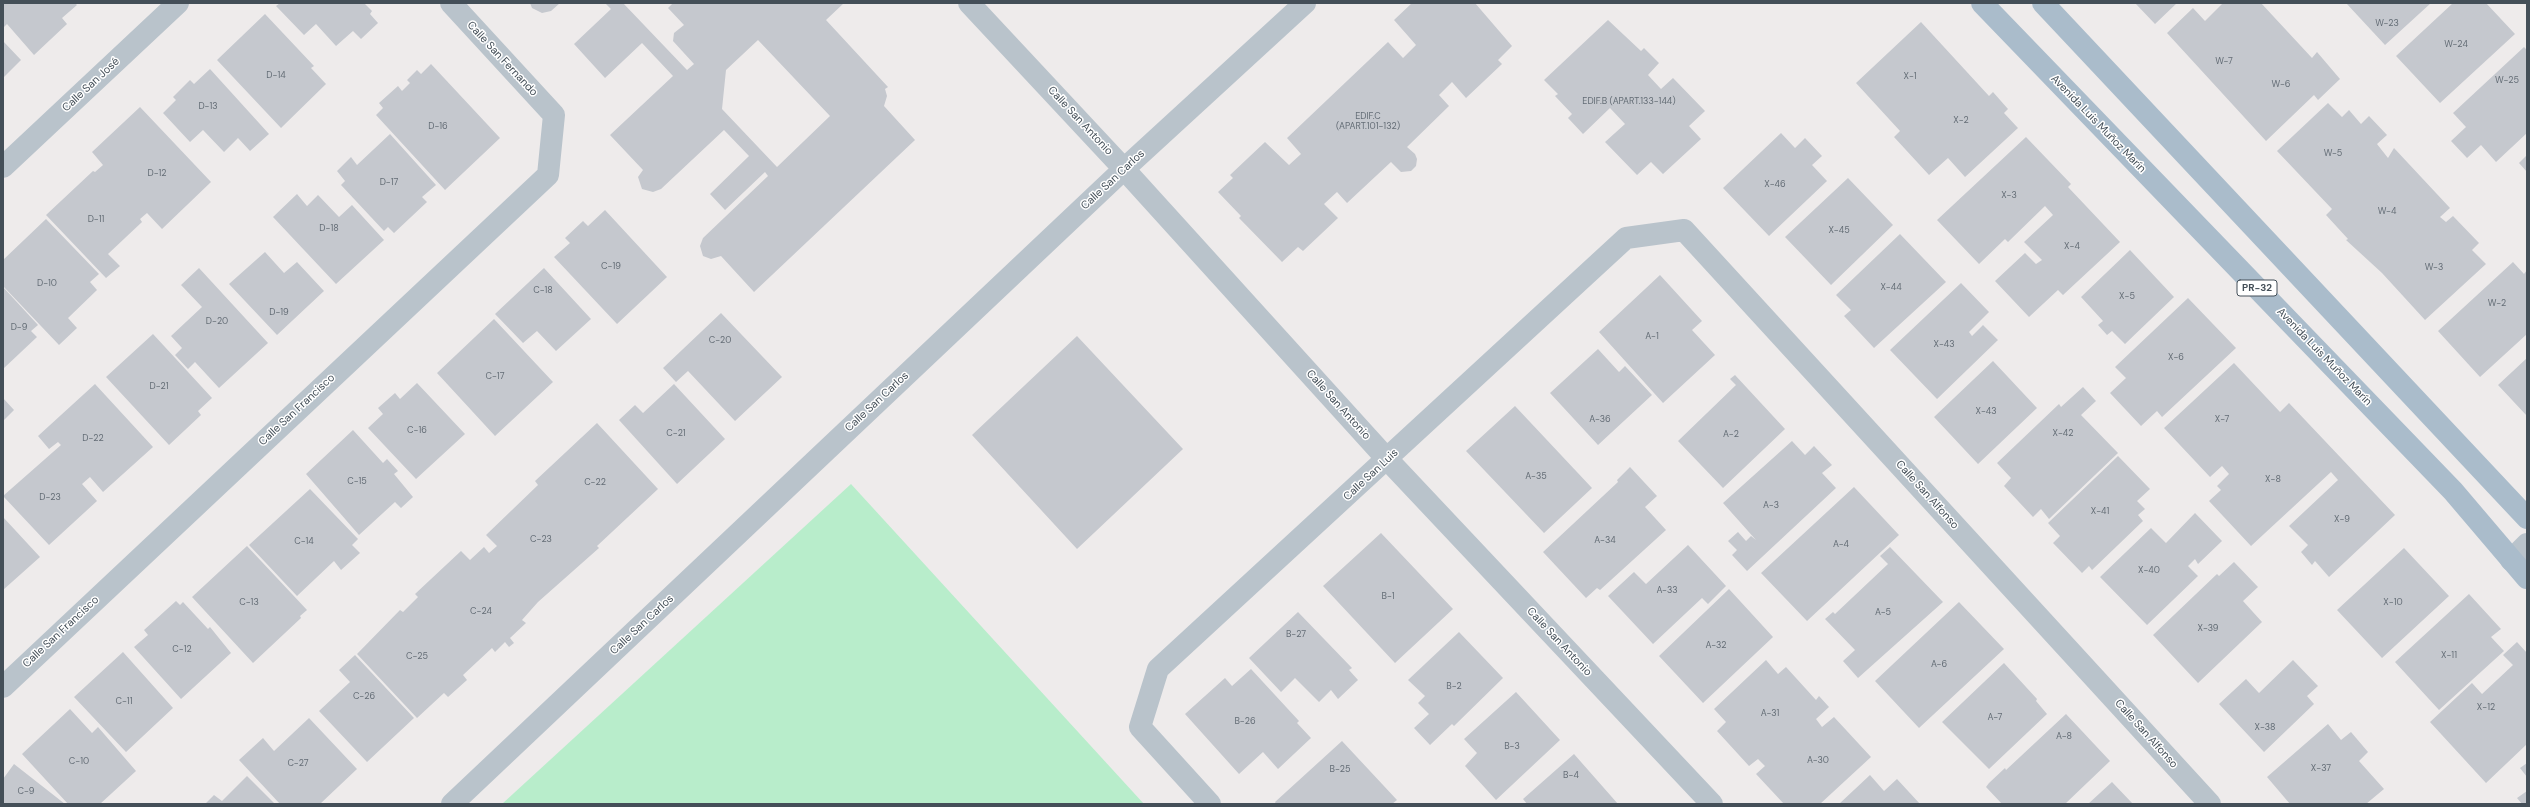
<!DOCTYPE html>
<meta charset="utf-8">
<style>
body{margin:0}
#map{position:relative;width:2530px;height:807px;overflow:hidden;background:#eeebeb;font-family:"DM Sans",sans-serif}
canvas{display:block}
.frame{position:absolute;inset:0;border:4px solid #444f58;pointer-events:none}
</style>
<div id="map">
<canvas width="2530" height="807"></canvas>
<div class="frame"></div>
</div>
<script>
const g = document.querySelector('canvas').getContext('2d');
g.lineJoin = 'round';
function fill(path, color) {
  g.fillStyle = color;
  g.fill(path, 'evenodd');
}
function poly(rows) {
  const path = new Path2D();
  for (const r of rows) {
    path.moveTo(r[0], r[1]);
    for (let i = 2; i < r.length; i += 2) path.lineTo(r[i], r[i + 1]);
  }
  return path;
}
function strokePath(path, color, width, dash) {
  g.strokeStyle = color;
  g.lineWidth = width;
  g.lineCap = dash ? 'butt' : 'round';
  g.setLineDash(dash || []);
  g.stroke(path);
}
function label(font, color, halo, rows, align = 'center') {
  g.font = font + ' "DM Sans",sans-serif';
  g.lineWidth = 3;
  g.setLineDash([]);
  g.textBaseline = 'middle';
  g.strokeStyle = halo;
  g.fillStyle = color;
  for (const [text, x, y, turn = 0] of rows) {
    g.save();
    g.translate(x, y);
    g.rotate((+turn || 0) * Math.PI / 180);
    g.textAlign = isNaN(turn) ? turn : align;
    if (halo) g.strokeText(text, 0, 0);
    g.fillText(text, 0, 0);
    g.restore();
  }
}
fill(poly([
 [851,484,1144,804,502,804]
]), '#b8edcb');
fill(poly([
 [3,3,75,3,77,5,62,18,67,24,34,55,7,24,3,28],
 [280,3,364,3,372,11,370,14,378,23,361,39,353,31,336,46,316,24,304,35,276,6],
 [530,3,560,3,551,11,542,13,532,8],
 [605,3,623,3,687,70,694,64,673,41,674,33,684,25,668,8,673,3,844,3,826,20,888,87,885,89,887,96,884,106,915,140,754,292,721,256,711,259,703,256,700,246,703,238,768,176,765,172,725,210,710,194,749,156,724,130,661,189,653,192,642,189,638,177,643,170,610,135,673,76,642,43,605,78,574,44,611,9],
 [758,40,830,116,777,167,722,109,726,70],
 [1412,3,1475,3,1512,46,1498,60,1502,64,1466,98,1452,82,1439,95,1449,106,1407,147,1415,154,1417,159,1416,166,1411,171,1401,172,1391,162,1347,203,1337,192,1324,204,1338,218,1303,251,1298,247,1282,262,1239,218,1241,216,1218,192,1233,178,1230,175,1265,142,1289,165,1301,154,1287,138,1388,42,1403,58,1416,45,1394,20],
 [2135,3,2177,3,2155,24],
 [2223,3,2261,3,2312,58,2317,52,2340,79,2318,100,2314,95,2266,141,2167,33,2193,8,2205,21],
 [2346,3,2431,3,2385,45],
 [2453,3,2486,3,2515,34,2440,103,2396,56],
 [265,14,314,66,311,68,326,84,281,128,217,60],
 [1608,20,1641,51,1644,48,1659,63,1648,75,1661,89,1673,78,1705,111,1689,126,1701,139,1663,174,1651,162,1637,175,1605,142,1625,124,1610,108,1583,134,1568,118,1572,114,1555,96,1558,94,1544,80],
 [1921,22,1989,96,1993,92,2008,109,2004,113,2018,128,1965,177,1948,158,1929,175,1894,137,1900,131,1856,83],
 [3,41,21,60,3,78],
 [2524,47,2527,50,2527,133,2496,162,2481,145,2467,158,2451,141,2466,127,2453,113],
 [431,64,500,138,445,190,376,115,383,108,379,103,398,86,402,91,410,83,407,80,417,70,421,74],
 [210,69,269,134,250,151,238,138,224,152,203,130,190,142,163,113,176,100,173,97,190,80,194,84],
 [2328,103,2342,117,2349,110,2361,124,2369,116,2387,135,2377,144,2388,158,2394,148,2450,208,2440,217,2446,222,2453,216,2479,243,2472,250,2486,264,2425,320,2382,273,2346,240,2348,239,2326,215,2332,209,2277,151],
 [140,107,211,182,162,229,147,213,140,219,142,222,108,254,120,266,106,278,46,215,93,171,95,172,103,165,92,152],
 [1781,133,1795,148,1805,138,1822,156,1812,165,1827,181,1769,236,1723,188],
 [390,134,436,185,422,197,427,202,394,233,388,227,384,231,341,185,345,181,337,171,351,157,357,165],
 [2026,137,2071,184,2068,187,2120,242,2063,295,2058,290,2029,317,1995,281,2025,253,2036,264,2042,260,2024,242,2053,215,2045,206,2008,242,2005,239,1979,264,1937,220],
 [2527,155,2527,172,2519,163],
 [1848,178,1893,225,1831,285,1785,237],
 [297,194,307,206,318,195,339,217,352,205,384,240,336,284,273,217],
 [605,210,667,277,617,324,554,257,570,243,565,238,583,221,588,226],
 [46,219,99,274,90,282,97,290,68,318,77,328,59,345,3,286,3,260],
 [1900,234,1946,282,1874,348,1844,316,1851,310,1836,295],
 [2130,250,2174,297,2125,344,2112,331,2107,335,2098,325,2103,321,2081,297],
 [265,252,284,273,297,262,324,291,277,335,229,284],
 [2513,262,2524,274,2527,270,2527,334,2480,377,2438,331],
 [199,268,268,343,219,388,195,362,188,369,175,355,182,348,171,336,202,307,181,285],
 [544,268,591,319,556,351,537,331,523,343,495,314],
 [1660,275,1702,321,1692,330,1715,355,1663,403,1599,332],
 [1961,283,1989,312,1969,332,1972,336,1983,325,1998,340,1937,399,1890,350],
 [3,287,38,325,31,331,37,337,3,369],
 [2188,298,2236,348,2162,417,2157,411,2141,426,2110,393,2126,378,2115,367],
 [721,313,782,377,735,421,688,371,676,382,663,368],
 [494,319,553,382,495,436,437,373],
 [153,334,212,398,198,411,201,415,169,445,106,377],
 [1077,336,1183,449,1077,549,972,435],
 [1598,349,1619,372,1625,366,1652,395,1598,445,1550,393],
 [2527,358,2527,416,2498,385],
 [1993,361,2037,408,1978,464,1934,417],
 [2234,363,2280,412,2289,403,2395,515,2329,577,2315,561,2312,565,2301,552,2308,545,2289,526,2338,480,2331,472,2251,546,2209,501,2221,490,2217,486,2229,474,2222,466,2210,477,2164,428],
 [1735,375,1785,429,1723,488,1678,441,1736,385,1730,379],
 [417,383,465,434,416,479,368,428,383,414,378,408,395,393,400,399],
 [95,384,153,447,103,492,90,477,82,484,97,501,49,545,3,496,61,445,58,442,49,449,38,436],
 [674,384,725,439,677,484,619,420,635,405,643,413],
 [2083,387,2096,401,2081,415,2118,453,2049,519,2041,509,2033,517,2004,486,2011,478,1997,463,2059,404,2061,407],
 [3,398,14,410,3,421],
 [1515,406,1592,488,1544,533,1466,451],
 [597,423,658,489,597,546,599,548,538,602,522,620,526,623,510,638,514,643,509,647,505,642,495,652,492,648,463,675,467,680,448,697,444,693,417,718,357,654,400,610,403,612,418,597,415,594,461,551,470,560,484,547,489,553,497,546,486,535,538,485,535,481],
 [353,430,383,463,387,459,398,471,394,474,413,497,401,508,395,502,359,535,306,474],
 [1792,441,1805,455,1814,446,1832,465,1822,473,1836,488,1747,571,1732,555,1737,550,1728,541,1738,532,1746,541,1751,536,1756,540,1723,503],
 [2118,456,2150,489,2137,501,2145,509,2138,515,2143,521,2092,570,2089,566,2082,573,2053,543,2060,536,2048,523],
 [1630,467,1657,496,1645,507,1666,530,1600,590,1597,588,1586,598,1543,552,1618,482,1617,480],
 [1854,487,1899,535,1807,621,1761,573],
 [310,489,358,539,352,545,360,553,341,570,334,561,297,596,249,545],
 [2195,513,2222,541,2198,564,2195,559,2188,566,2198,576,2147,625,2100,577,2151,528,2166,543],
 [3,517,40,557,3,590],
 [1381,533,1453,609,1395,663,1323,586],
 [1688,545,1726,586,1708,604,1702,598,1653,644,1608,596,1634,572,1646,584],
 [247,546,307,610,300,616,301,618,253,663,192,597],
 [1890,547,1943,602,1858,678,1843,661,1855,650,1825,619,1833,612,1835,614,1888,564,1880,556],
 [2404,548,2449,596,2382,658,2337,610],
 [2234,562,2258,587,2243,601,2262,622,2198,683,2153,635,2217,574,2219,576],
 [1729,589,1773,637,1703,703,1659,656],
 [2469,594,2501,629,2491,637,2504,651,2439,710,2395,662],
 [176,601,180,605,183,602,208,629,210,627,231,653,181,699,134,647,148,635,144,630],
 [1959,602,2004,649,1919,728,1875,681],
 [1298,612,1352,668,1349,670,1358,680,1338,699,1331,690,1319,702,1295,678,1281,692,1249,658],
 [1459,632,1503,678,1454,726,1452,724,1430,745,1414,728,1429,714,1418,703,1425,696,1408,680],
 [2517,642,2527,653,2527,744,2486,783,2430,722,2472,683,2482,694,2513,665,2503,655],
 [123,652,173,708,126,752,74,697],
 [355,655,414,718,367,762,319,711,350,682,339,670],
 [1766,660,1778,674,1786,667,1816,700,1819,696,1829,707,1816,719,1822,727,1834,717,1871,757,1820,804,1784,804,1756,774,1765,766,1758,759,1749,766,1717,731,1726,722,1714,709],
 [2293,660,2318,686,2307,696,2314,704,2264,752,2219,704,2246,679,2259,693],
 [2004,663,2037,699,2036,701,2047,714,1989,769,1942,722],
 [1251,669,1299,721,1297,723,1311,738,1278,769,1263,752,1239,774,1185,714,1225,678,1232,686],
 [1516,692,1560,740,1496,800,1465,766,1477,753,1464,739],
 [70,709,92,733,98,727,136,771,100,804,68,804,22,754],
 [2066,714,2110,761,2065,804,2002,804,1986,787,1989,783,2005,768,2006,770],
 [309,718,357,769,320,804,280,804,239,760,263,738,274,751],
 [2328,724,2341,740,2351,732,2368,752,2359,761,2384,789,2366,804,2290,804,2267,777],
 [1342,741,1397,800,1392,804,1276,804,1275,802],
 [1574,754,1618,804,1527,804,1523,799],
 [2527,763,2527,777,2520,768],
 [14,764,65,804,3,804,3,779],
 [1870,775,1884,791,1897,779,1920,804,1839,804],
 [247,776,275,804,205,804,214,795,222,801],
 [2112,782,2133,804,2088,804],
 [2527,791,2527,804,2522,804,2517,798]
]), '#c5c8ce');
strokePath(poly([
 [969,3,1124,169,1387,459,1712,804],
 [3,167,178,3],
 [2511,560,2527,544],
 [3,687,548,175,554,115,451,3],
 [452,804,1124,169,1305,3],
 [1210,804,1140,727,1158,669,1626,238,1684,230,2210,804]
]), '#b9c3cb', 22);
strokePath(poly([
 [1982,3,2453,491,2527,578],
 [2043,3,2527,518]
]), '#aabccb', 22);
label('9px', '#646d76', null, [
 ["W-23",2387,24],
 ["W-24",2456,45],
 ["W-7",2224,62],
 ["D-14",276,76],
 ["X-1",1910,77],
 ["W-25",2507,81],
 ["W-6",2281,85],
 ["EDIF.B (APART.133-144)",1629,102],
 ["D-13",208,107],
 ["EDIF.C",1368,117],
 ["(APART.101-132)",1368,127],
 ["X-2",1961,121],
 ["D-16",438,127],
 ["W-5",2333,154],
 ["D-12",157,174],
 ["D-17",389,183],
 ["X-46",1775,185],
 ["X-3",2009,196],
 ["W-4",2387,212],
 ["D-11",96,220],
 ["D-18",329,229],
 ["X-45",1839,231],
 ["X-4",2072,247],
 ["C-19",611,267],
 ["W-3",2434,268],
 ["D-10",47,284],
 ["X-44",1891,288],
 ["C-18",543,291],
 ["X-5",2127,297],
 ["W-2",2497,304],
 ["D-19",279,313],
 ["D-20",217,322],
 ["D-9",19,328],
 ["A-1",1652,337],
 ["C-20",720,341],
 ["X-43",1944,345],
 ["X-6",2176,358],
 ["C-17",495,377],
 ["D-21",159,387],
 ["X-43",1986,412],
 ["A-36",1600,420],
 ["X-7",2222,420],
 ["C-16",417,431],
 ["C-21",676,434],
 ["X-42",2063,434],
 ["A-2",1731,435],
 ["D-22",93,439],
 ["A-35",1536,477],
 ["X-8",2273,480],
 ["C-15",357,482],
 ["C-22",595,483],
 ["D-23",50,498],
 ["A-3",1771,506],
 ["X-41",2100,512],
 ["X-9",2342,520],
 ["C-23",541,540],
 ["A-34",1605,541],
 ["C-14",304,542],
 ["A-4",1841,545],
 ["X-40",2149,571],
 ["A-33",1667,591],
 ["B-1",1388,597],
 ["C-13",249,603],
 ["X-10",2393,603],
 ["C-24",481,612],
 ["A-5",1883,613],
 ["X-39",2208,629],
 ["B-27",1296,635],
 ["A-32",1716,646],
 ["C-12",182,650],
 ["X-11",2449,656],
 ["C-25",417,657],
 ["A-6",1939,665],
 ["B-2",1454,687],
 ["C-26",364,697],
 ["C-11",124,702],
 ["X-12",2486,708],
 ["A-31",1770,714],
 ["A-7",1995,718],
 ["B-26",1245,722],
 ["X-38",2265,728],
 ["A-8",2064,737],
 ["B-3",1512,747],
 ["A-30",1818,761],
 ["C-10",79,762],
 ["C-27",298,764],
 ["X-37",2321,769],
 ["B-25",1340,770],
 ["B-4",1571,776],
 ["C-9",26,792]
]);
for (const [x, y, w] of [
 [2257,288,40]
]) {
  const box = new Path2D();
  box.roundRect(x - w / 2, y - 8, w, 16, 3);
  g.fillStyle = '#fff';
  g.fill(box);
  strokePath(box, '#444f58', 1);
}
label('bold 10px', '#444f58', null, [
 ["PR-32",2257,288]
]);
label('11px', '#444f58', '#fff', [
 ["Calle San Fernando",502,59,47],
 ["Calle San José",91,85,-43],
 ["Calle San Antonio",1080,121,47],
 ["Avenida Luis Muñoz Marín",2098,124,46],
 ["Calle San Carlos",1113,180,-43],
 ["Avenida Luis Muñoz Marín",2324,357,46],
 ["Calle San Carlos",877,402,-43],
 ["Calle San Antonio",1338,405,48],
 ["Calle San Francisco",297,410,-43],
 ["Calle San Luis",1371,475,-43],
 ["Calle San Alfonso",1927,495,48],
 ["Calle San Carlos",642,625,-43],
 ["Calle San Francisco",61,632,-43],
 ["Calle San Antonio",1559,642,47],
 ["Calle San Alfonso",2146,734,48]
]);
</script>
